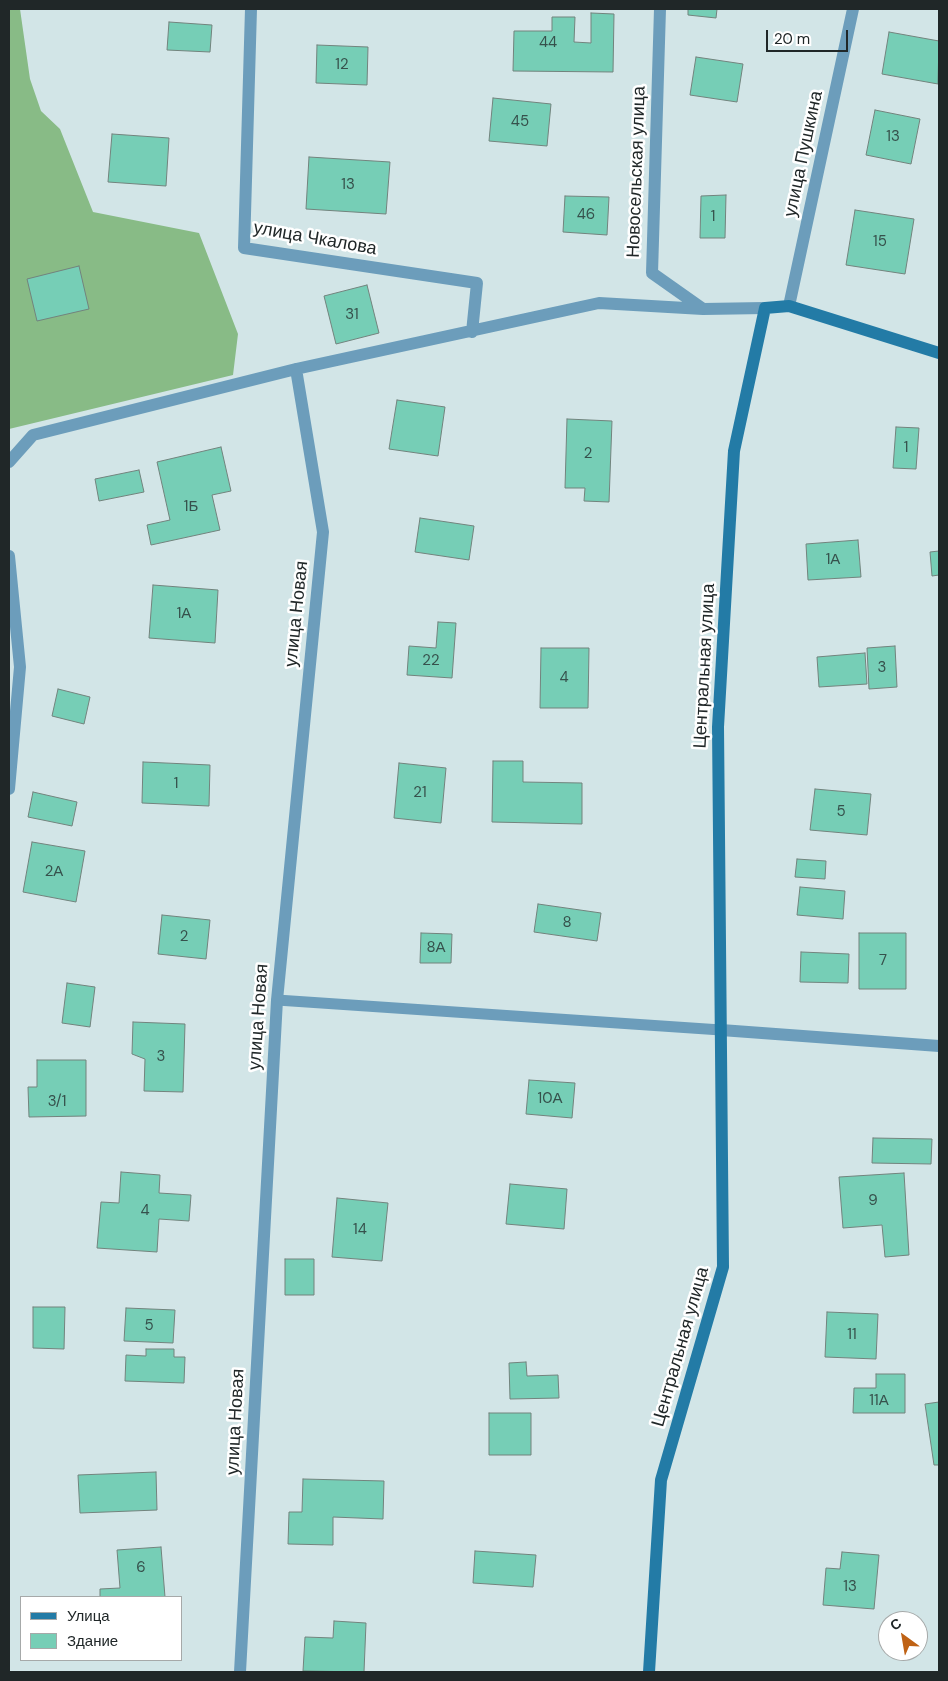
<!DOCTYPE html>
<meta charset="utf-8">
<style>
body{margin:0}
#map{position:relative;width:948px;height:1681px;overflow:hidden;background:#d2e5e7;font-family:"DM Sans",sans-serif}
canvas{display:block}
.frame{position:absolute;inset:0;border:10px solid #202728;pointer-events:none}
.legend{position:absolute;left:20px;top:1596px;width:162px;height:65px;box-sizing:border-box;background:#fff;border:1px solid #a6a9a9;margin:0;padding:6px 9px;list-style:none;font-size:15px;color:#202728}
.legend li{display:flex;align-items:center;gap:10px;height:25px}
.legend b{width:25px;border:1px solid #a6a9a9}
.north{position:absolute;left:878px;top:1611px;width:50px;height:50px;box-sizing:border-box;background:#fff;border:1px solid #a6a9a9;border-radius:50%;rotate:328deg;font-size:14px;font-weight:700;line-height:20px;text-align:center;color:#202728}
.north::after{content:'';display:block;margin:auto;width:18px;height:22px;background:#bf6215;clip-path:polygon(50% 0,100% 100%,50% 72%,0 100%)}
.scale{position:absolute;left:766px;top:30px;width:82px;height:22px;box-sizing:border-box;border:2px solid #202728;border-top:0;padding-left:6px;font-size:15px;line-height:18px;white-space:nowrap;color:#202728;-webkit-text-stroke:4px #fff;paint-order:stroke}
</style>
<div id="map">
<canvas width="948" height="1681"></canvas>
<div class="frame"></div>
<ul class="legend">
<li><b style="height:6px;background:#237ba6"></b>Улица</li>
<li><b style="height:14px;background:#76ceb6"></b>Здание</li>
</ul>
<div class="north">С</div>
<div class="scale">20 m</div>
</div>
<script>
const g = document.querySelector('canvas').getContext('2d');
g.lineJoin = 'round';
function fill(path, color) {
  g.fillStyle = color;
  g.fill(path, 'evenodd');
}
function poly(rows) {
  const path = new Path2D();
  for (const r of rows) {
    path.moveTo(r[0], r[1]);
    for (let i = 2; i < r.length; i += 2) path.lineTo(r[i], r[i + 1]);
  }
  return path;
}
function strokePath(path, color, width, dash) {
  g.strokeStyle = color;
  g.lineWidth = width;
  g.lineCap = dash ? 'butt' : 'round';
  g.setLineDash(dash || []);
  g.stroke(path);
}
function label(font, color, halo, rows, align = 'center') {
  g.font = font + ' "DM Sans",sans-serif';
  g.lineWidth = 5;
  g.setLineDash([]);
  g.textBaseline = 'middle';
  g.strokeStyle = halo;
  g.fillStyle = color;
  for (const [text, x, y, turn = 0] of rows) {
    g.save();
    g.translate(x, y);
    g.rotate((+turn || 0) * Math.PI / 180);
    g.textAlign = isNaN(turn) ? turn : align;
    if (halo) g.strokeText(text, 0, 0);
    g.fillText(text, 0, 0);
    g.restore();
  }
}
fill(poly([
 [9,9,20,9,30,79,41,111,60,129,93,212,199,233,238,334,233,375,9,429]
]), '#88bb86');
const building = poly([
 [688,9,717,9,716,18,688,15,688,9],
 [591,13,614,14,613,72,513,71,514,31,552,31,552,17,575,17,574,42,591,43,591,13],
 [169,22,212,25,210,52,167,50,169,22],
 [889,32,939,41,938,84,882,74,889,32],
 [317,45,368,47,367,85,316,83,317,45],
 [696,57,743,64,737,102,690,95,696,57],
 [493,98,551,104,547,146,489,141,493,98],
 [875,110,920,119,911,164,866,155,875,110],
 [112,134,169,138,166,186,108,182,112,134],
 [309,157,390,162,386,214,306,209,309,157],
 [726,195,725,238,700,238,701,196,726,195],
 [565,196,609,197,607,235,563,232,565,196],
 [855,210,914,219,905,274,846,265,855,210],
 [79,266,89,309,37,321,27,279,79,266],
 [367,285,379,333,336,344,324,296,367,285],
 [397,400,445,407,438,456,389,449,397,400],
 [567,419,612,421,609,502,584,501,585,488,565,488,567,419],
 [896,427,919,428,916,469,893,468,896,427],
 [221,447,231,491,212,495,220,530,151,545,147,525,170,520,157,462,221,447],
 [139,470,144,492,99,501,95,479,139,470],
 [420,518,474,526,469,560,415,552,420,518],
 [858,540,861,577,808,580,806,544,858,540],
 [939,551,939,575,932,576,930,552,939,551],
 [153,585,218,590,215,643,149,638,153,585],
 [438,622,456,623,452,678,407,675,409,646,436,648,438,622],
 [895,646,897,687,869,689,867,648,895,646],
 [541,648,589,648,588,708,540,708,541,648],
 [865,653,867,684,819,687,817,657,865,653],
 [58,689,90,697,84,724,52,716,58,689],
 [493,761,523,761,523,782,582,783,582,824,492,822,493,761],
 [143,762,210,765,209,806,142,803,143,762],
 [399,763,446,768,441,823,394,818,399,763],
 [815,789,871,794,867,835,810,830,815,789],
 [33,792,77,802,72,826,28,817,33,792],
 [32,842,85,851,76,902,23,892,32,842],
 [797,859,826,861,825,879,795,877,797,859],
 [800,887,845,891,843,919,797,915,800,887],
 [538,904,601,913,597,941,534,932,538,904],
 [162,915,210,920,206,959,158,954,162,915],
 [421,933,452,934,451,963,420,963,421,933],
 [859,933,906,933,906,989,859,989,859,933],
 [801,952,849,954,848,983,800,982,801,952],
 [67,983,95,987,90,1027,62,1023,67,983],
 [133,1022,185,1024,183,1092,144,1091,145,1059,132,1054,133,1022],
 [37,1060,86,1060,86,1116,29,1117,28,1087,37,1087,37,1060],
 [529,1080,575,1083,572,1118,526,1114,529,1080],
 [873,1138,932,1139,931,1164,872,1163,873,1138],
 [121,1172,160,1175,159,1193,191,1195,189,1221,159,1219,157,1252,97,1248,101,1202,119,1203,121,1172],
 [904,1173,909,1255,885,1257,882,1225,843,1228,839,1177,904,1173],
 [510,1184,567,1189,564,1229,506,1224,510,1184],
 [337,1198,388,1203,382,1261,332,1257,337,1198],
 [285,1259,314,1259,314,1295,285,1295,285,1259],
 [33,1307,65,1307,64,1349,33,1348,33,1307],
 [126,1308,175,1310,173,1343,124,1341,126,1308],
 [827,1312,878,1314,876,1359,825,1357,827,1312],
 [146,1349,174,1349,174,1357,185,1357,184,1383,125,1381,126,1355,146,1356,146,1349],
 [526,1362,527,1376,558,1375,559,1398,510,1399,509,1363,526,1362],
 [876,1374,905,1374,905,1413,853,1413,854,1388,876,1388,876,1374],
 [939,1402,939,1465,934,1465,925,1404,939,1402],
 [489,1413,531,1413,531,1455,489,1455,489,1413],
 [156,1472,157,1510,80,1513,78,1475,156,1472],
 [303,1479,384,1481,383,1519,333,1517,333,1545,288,1544,289,1512,302,1512,303,1479],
 [161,1547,165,1597,100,1597,100,1589,120,1588,117,1550,161,1547],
 [475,1551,536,1555,533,1587,473,1583,475,1551],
 [842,1552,879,1555,874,1609,823,1605,826,1568,840,1569,842,1552],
 [334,1621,366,1623,364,1672,303,1671,305,1637,333,1638,334,1621]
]);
fill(building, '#76ceb6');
strokePath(building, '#72837d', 1);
strokePath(poly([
 [277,1000,721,1030]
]), '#6c9dbb', 11);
strokePath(poly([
 [251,9,244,248,477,283,472,332],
 [660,9,652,273,703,309],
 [789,306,853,9],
 [9,462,33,435,296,369,599,303,703,309,765,308],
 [9,556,20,667,9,789],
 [721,1030,939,1046],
 [240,1672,277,1000,323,532,296,369]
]), '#6c9dbb', 12);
strokePath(poly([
 [649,1672,661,1480,723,1267,718,727,734,451,765,308,789,306,939,353]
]), '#237ba6', 12);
label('15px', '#36514c', null, [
 ["44",548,43],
 ["12",342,65],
 ["45",520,122],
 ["13",893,137],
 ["13",348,185],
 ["46",586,215],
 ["1",713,217],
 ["15",880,242],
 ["31",352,315],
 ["1",906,448],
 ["2",588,454],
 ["1Б",191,507],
 ["1А",833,560],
 ["1А",184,614],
 ["22",431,661],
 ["3",882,668],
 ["4",564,678],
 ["1",176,784],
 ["21",420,793],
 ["5",841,812],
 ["2А",54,872],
 ["8",567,923],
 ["2",184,937],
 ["8А",436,948],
 ["7",883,961],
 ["3",161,1057],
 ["10А",550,1099],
 ["3/1",57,1102],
 ["9",873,1201],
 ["4",145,1211],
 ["14",360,1230],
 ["5",149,1326],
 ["11",852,1335],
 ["11А",879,1401],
 ["6",141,1568],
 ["13",850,1587]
]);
label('18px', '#202728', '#fff', [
 ["улица Пушкина",804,154,-78],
 ["Новосельская улица",637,172,-88],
 ["улица Чкалова",315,239,10],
 ["улица Новая",297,614,-84],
 ["Центральная улица",705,666,-87],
 ["улица Новая",259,1017,-86],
 ["Центральная улица",681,1347,-74],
 ["улица Новая",236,1422,-87]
]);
</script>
